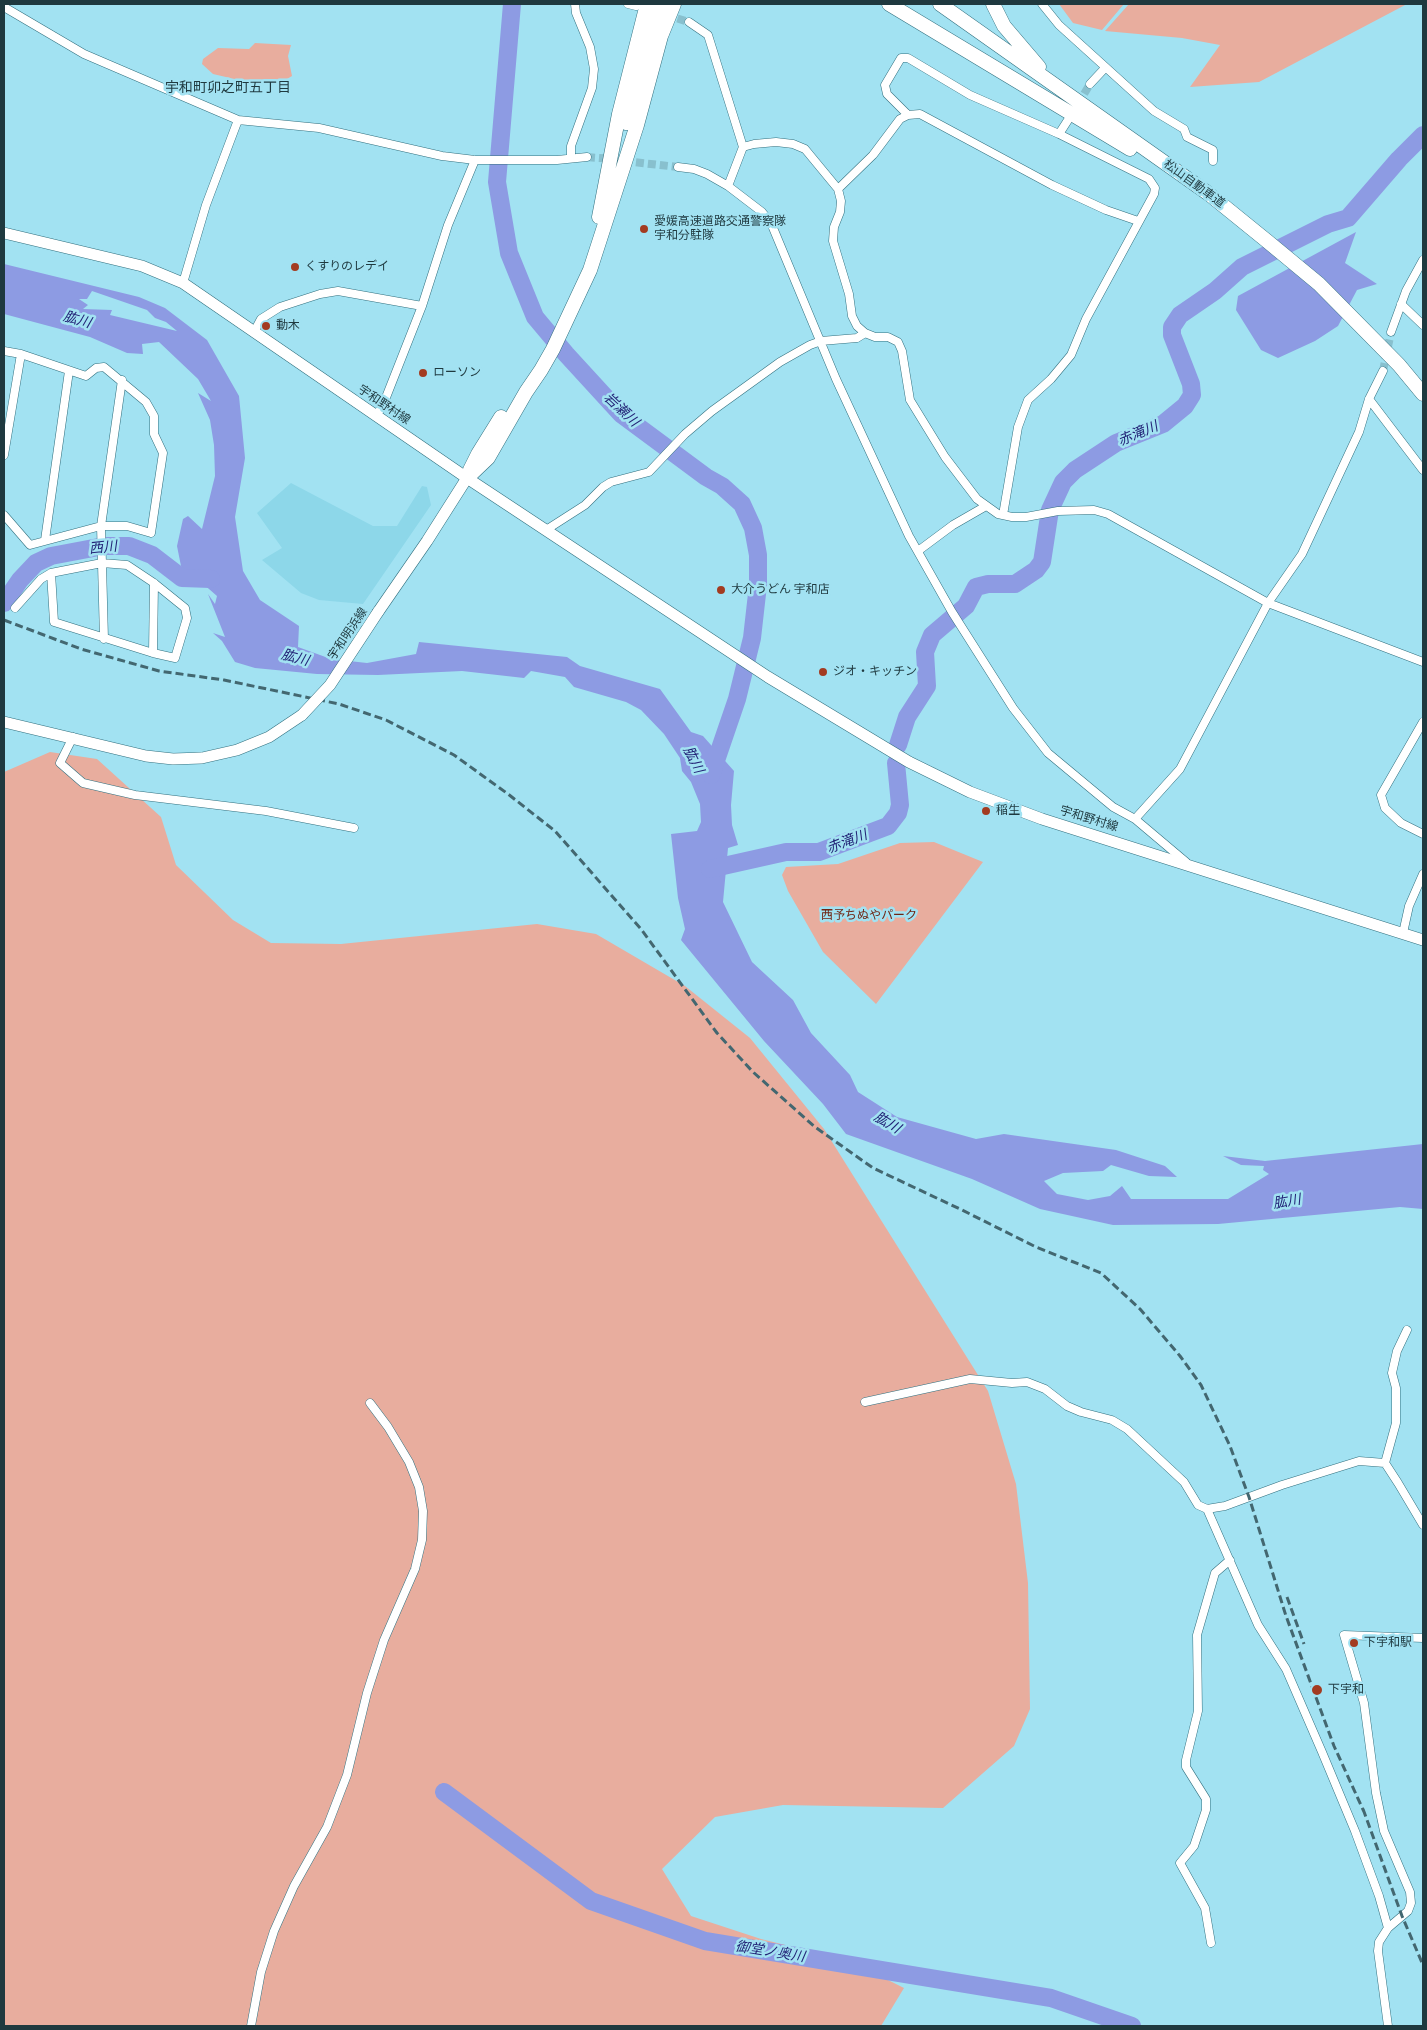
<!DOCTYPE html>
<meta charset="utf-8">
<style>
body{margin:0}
#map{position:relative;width:1427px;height:2030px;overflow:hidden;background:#a2e2f2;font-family:Manrope,sans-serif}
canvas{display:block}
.frame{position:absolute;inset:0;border:5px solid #1f393f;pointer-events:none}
</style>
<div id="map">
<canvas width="1427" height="2030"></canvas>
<div class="frame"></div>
</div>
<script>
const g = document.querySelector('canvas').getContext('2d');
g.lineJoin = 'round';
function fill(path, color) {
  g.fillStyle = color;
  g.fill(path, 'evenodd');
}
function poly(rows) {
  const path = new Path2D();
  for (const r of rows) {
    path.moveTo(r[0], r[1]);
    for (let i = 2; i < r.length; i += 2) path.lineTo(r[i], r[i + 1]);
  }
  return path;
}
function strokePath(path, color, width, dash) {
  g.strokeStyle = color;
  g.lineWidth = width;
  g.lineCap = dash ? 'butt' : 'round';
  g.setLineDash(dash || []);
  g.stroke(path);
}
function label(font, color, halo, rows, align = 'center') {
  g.font = font + ' Manrope,"Noto Sans JP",sans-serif';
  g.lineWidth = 5;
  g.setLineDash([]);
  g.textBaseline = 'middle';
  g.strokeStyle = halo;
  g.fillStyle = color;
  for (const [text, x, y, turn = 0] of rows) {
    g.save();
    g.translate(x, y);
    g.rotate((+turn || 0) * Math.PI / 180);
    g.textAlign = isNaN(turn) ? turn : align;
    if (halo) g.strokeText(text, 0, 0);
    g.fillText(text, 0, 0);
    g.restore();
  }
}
fill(poly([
 [291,483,373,526,397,526,422,486,427,487,431,505,363,604,319,600,301,593,262,560,282,548,257,513]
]), '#8dd7e9');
fill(poly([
 [1059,4,1124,4,1102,30,1073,23],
 [1129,4,1407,4,1259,82,1190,87,1220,45,1182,38,1105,31],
 [255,43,291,45,288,56,292,76,282,82,243,81,213,74,202,64,203,59,218,48,249,49],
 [50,752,97,759,161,817,176,865,233,920,271,943,341,944,537,924,596,934,685,986,750,1038,824,1129,988,1391,1016,1484,1028,1583,1030,1709,1014,1746,943,1808,783,1805,715,1817,662,1869,691,1916,761,1939,850,1961,904,1988,881,2026,4,2026,4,772],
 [934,842,983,862,876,1004,823,952,788,891,782,875,786,867,838,864,900,843]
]), '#e8ad9e');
fill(poly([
 [1356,232,1345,263,1377,284,1357,290,1338,326,1315,341,1278,358,1261,350,1236,310,1238,296],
 [4,264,139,297,165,308,207,340,239,396,245,458,235,517,243,571,260,600,299,626,298,647,331,659,367,663,416,654,419,642,567,657,580,666,660,689,691,732,703,736,734,771,731,805,732,825,738,845,728,848,723,902,752,962,793,1000,811,1033,850,1075,858,1092,897,1117,976,1139,1004,1134,1116,1150,1165,1166,1177,1177,1149,1176,1111,1165,1103,1171,1063,1173,1044,1181,1057,1194,1088,1200,1110,1196,1122,1186,1131,1199,1228,1199,1269,1174,1263,1170,1264,1166,1241,1165,1223,1156,1265,1161,1423,1144,1423,1209,1400,1207,1218,1224,1113,1225,1040,1209,972,1179,846,1134,823,1104,764,1041,681,940,685,929,678,898,671,834,697,831,701,822,700,804,691,782,682,771,680,758,664,734,641,710,626,702,574,687,565,677,531,671,524,678,462,671,378,675,317,674,255,668,235,662,222,641,213,633,225,637,208,594,215,604,217,596,201,582,189,581,181,566,177,546,183,519,188,516,202,529,215,476,214,445,210,420,198,393,211,401,198,379,159,342,142,344,143,354,127,353,90,337,4,314],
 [92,291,147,310,155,318,166,322,177,331,110,315,112,310,83,309,88,305,79,299,87,299]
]), '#8d9be3');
strokePath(poly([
 [512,4,497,182,509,253,535,317,566,354,621,414,706,477,722,486,742,504,753,528,758,555,758,585,752,638,737,699,711,775],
 [4,603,20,580,36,563,51,556,104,546,129,546,152,555,182,578,211,579],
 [898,745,907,717,927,686,925,652,932,635,966,606,976,587,988,584,1015,584,1036,570,1042,562,1050,510,1063,482,1075,470,1116,443,1163,424,1185,406,1192,395,1191,384,1172,335,1172,327,1180,315,1215,291,1242,267,1328,224,1348,218,1399,159,1423,135],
 [710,869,786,852,819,852,888,826,898,813,900,805,896,763],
 [444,1792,591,1901,705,1941,1051,1998,1132,2026]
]), '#8d9be3', 18);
strokePath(poly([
 [666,15,689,22],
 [1078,104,1090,84],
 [587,157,612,159],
 [624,161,678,167],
 [1383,371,1391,332]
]), '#88c0ce', 8, [8, 4]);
const street = poly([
 [628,4,636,6],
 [1042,4,1059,25,1154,111,1184,129,1187,137,1213,150,1213,161],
 [4,7,84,54,238,120,319,128,442,156,475,160,557,160,587,157],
 [689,22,708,35,743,147,728,186],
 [1090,84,1105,68],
 [908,115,887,94,885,85,901,58,908,58,970,95,1059,134,1149,179,1155,188,1154,194,1086,319,1071,355,1051,379,1028,400,1018,427,1003,515],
 [1059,134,1068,120],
 [743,147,754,144,776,142,793,144,805,149,838,189,841,201,840,212,834,227,833,241,849,294,852,316,857,326,865,333,875,337,888,337,898,342,902,351,910,400,945,457,977,499,998,514,1012,517,1026,517,1058,511,1094,510,1108,514,1268,603,1423,662],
 [571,158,571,146,592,88,594,69,590,47,576,13,575,4],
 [678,167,694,169,707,174,728,186,762,212,771,223,836,379,909,536,952,612,1013,708,1048,753,1113,807,1135,819,1186,862],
 [838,189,873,155,900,119,908,115,920,114,1052,185,1106,210,1138,221],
 [183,283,206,205,238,120],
 [1401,304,1423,325],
 [254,332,261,319,280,307,320,294,338,291,422,306],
 [1391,332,1406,291,1423,260],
 [4,351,21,354,86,376,96,368,104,367,146,402,154,416,154,434,163,453,151,533,127,526,101,526,30,545,4,515],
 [1369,399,1423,470],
 [376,416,383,405,422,306,448,225,475,160],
 [4,455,21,354],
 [546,530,585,505,603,487,611,482,649,472,685,434,712,411,780,362,810,345,821,341,857,338,865,333],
 [45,540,69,371],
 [918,551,953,525,986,506],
 [15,608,41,579,51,573,102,563,127,565,154,583,185,608,187,618,175,658,153,653,54,622,51,573],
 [104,639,101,526,122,380],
 [153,653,154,583],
 [1423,722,1381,795,1385,808,1401,823,1423,834],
 [73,737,60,763,83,783,135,795,266,811,354,828],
 [1135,819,1180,769,1268,603,1302,554,1359,432,1369,399,1383,371],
 [1403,933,1409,906,1423,874],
 [865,1402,970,1379,1012,1383,1027,1382,1045,1389,1067,1406,1081,1412,1112,1420,1127,1429,1184,1482,1198,1505,1207,1509,1225,1506,1282,1485,1359,1461,1385,1463,1398,1483,1423,1525],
 [1385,1463,1396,1423,1396,1388,1392,1373,1397,1351,1407,1330],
 [1207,1509,1258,1625,1286,1669,1322,1752,1355,1831,1379,1896,1388,1928],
 [1211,1943,1205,1908,1180,1863,1194,1846,1206,1810,1206,1799,1186,1767,1186,1760,1198,1711,1197,1635,1215,1573,1230,1560],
 [251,2026,261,1972,274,1931,294,1886,327,1827,347,1775,367,1693,384,1640,415,1569,422,1540,423,1511,419,1487,409,1462,388,1427,370,1403],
 [1388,2026,1378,1951,1379,1942,1388,1928,1408,1911,1411,1903,1410,1892,1384,1831,1376,1793,1364,1703,1344,1635,1423,1638]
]);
const primary = poly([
 [4,233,142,266,183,283,467,478,768,677,909,762,970,792,1042,819,1423,940],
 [378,612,427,541,467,478],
 [4,722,146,756,173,759,202,758,237,750,269,737,302,715]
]);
const highway = poly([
 [889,4,1130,149],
 [940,4,1209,194,1267,241,1319,284,1399,365,1423,394],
 [993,4,1004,26,1039,67],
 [626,123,661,4],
 [599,217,619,114,647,4],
 [470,470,478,454,501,417],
 [467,478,488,458,526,392,541,370,553,349,590,270,637,125,661,36,674,4]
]);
strokePath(street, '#32707f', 9);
strokePath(primary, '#32707f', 12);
strokePath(highway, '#32707f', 15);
strokePath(street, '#fff', 8);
strokePath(primary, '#fff', 11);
strokePath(highway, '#fff', 14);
strokePath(poly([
 [4,620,81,649,159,671,224,680,339,704,386,720,454,755,508,794,555,831,641,929,717,1033,753,1072,815,1127,873,1168,962,1210,1036,1247,1101,1273,1140,1309,1180,1356,1201,1385,1230,1446,1249,1497,1286,1616,1334,1746,1365,1814],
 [1287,1597,1304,1644],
 [1363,1809,1402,1916,1423,1965]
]), '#436770', 3, [8, 4]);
const primaryBridge = poly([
 [302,715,330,685,378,612]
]);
strokePath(primaryBridge, '#32707f', 12, []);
strokePath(primaryBridge, '#fff', 11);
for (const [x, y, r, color] of [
 [644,229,5,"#a33b21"],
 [295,267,5,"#a33b21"],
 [266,326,5,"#a33b21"],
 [423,373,5,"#a33b21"],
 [721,590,5,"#a33b21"],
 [823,672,5,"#a33b21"],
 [986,811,5,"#a33b21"],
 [1354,1643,5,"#a33b21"],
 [1317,1690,6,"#a33b21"]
]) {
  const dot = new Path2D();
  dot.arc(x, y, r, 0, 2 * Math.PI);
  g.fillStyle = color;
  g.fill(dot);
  strokePath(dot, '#a2e2f2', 2);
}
label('12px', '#1f393f', '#a2e2f2', [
 ["松山自動車道",1194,184,36],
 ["宇和野村線",384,405,34],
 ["宇和明浜線",348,634,-56],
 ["宇和野村線",1089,819,17]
]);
label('12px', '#1f393f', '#a2e2f2', [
 ["愛媛高速道路交通警察隊",654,222],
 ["宇和分駐隊",654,236],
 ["くすりのレデイ",305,267],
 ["動木",276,326],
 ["ローソン",433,373],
 ["大介うどん 宇和店",731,590],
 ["ジオ・キッチン",833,672],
 ["稲生",996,811],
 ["下宇和駅",1364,1643],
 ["下宇和",1328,1690]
], 'left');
label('12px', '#702513', '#a2e2f2', [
 ["西予ちぬやパーク",869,916]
]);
label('14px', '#1f393f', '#a2e2f2', [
 ["宇和町卯之町五丁目",228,88]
]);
label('italic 14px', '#232477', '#a2e2f2', [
 ["肱川",77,320,16],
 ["岩瀬川",621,410,43],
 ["赤滝川",1138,434,-23],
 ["西川",103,548,-6],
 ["肱川",295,658,15],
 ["肱川",693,760,63],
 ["赤滝川",847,842,-21],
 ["肱川",887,1123,31],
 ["肱川",1287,1202,-9],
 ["御堂ノ奥川",770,1952,9]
]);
</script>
